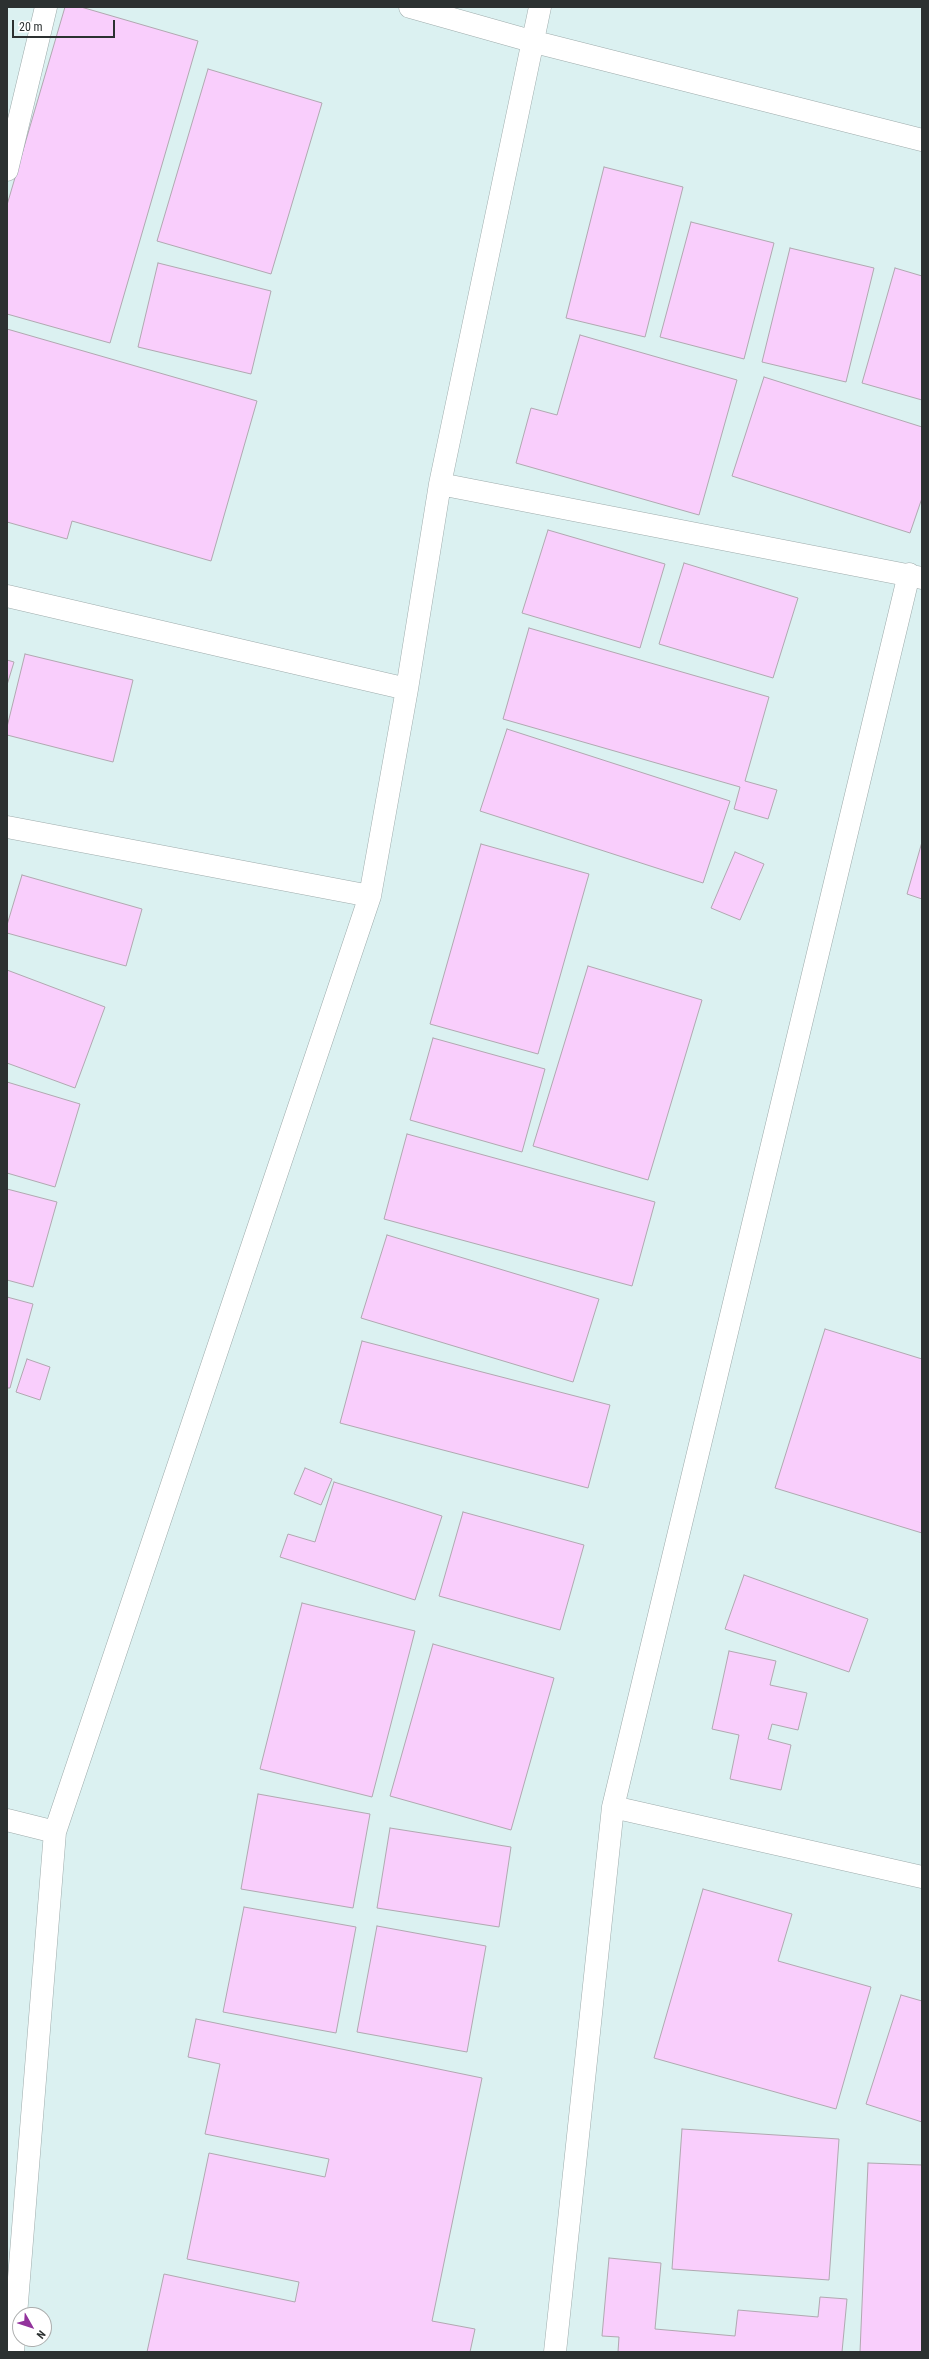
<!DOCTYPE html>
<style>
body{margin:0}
#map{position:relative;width:929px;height:2359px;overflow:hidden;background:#f0fefe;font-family:"Roboto Condensed",sans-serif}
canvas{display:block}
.frame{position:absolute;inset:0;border:8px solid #2c3131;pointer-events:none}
.north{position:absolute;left:12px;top:2307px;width:40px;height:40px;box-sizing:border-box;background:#fff;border:1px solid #abadad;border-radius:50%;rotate:129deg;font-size:11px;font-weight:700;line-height:16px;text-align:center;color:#2c3131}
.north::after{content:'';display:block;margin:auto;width:14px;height:18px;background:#92339c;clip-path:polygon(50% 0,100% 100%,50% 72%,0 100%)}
.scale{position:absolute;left:12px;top:20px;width:103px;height:18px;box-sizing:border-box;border:2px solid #2c3131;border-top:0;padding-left:5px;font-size:12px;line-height:14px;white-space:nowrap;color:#2c3131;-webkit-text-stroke:3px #fff;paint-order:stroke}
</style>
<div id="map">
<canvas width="929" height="2359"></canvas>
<div class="frame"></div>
<div class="north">N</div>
<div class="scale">20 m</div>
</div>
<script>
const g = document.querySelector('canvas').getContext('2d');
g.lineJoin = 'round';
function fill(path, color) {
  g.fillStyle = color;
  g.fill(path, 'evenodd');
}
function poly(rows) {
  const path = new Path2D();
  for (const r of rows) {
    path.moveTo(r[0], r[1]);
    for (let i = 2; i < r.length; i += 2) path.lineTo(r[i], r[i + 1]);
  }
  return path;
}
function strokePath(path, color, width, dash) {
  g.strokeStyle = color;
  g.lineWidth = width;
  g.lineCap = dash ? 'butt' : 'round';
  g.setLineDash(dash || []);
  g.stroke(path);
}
fill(poly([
 [7,7,922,7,922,2352,7,2352],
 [20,2315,44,2315,44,2339,20,2339]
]), '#dbf1f1');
const building = poly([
 [65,7,81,7,198,41,110,343,7,314,7,205,65,7],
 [208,69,322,103,271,274,157,241,208,69],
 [604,167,683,187,645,337,566,318,604,167],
 [691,222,774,243,744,359,660,337,691,222],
 [790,248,874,268,846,382,762,362,790,248],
 [158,263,271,291,251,374,138,347,158,263],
 [895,268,922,276,922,400,862,383,895,268],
 [7,329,257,401,211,561,72,521,67,539,7,522,7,329],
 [580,335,737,380,699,515,516,463,531,408,557,415,580,335],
 [764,377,922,427,922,498,910,533,732,476,764,377],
 [548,530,665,564,640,648,522,613,548,530],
 [684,563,798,598,773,678,659,644,684,563],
 [529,628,769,697,745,781,777,790,768,819,734,809,740,787,503,719,529,628],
 [25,654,133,680,113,762,7,735,7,727,25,654],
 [7,660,14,662,7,685,7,660],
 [507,729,730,801,703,883,480,811,507,729],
 [922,842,922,899,907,894,922,842],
 [481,844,589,874,538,1054,430,1024,481,844],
 [735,852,764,864,740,920,711,908,735,852],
 [22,875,142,909,126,966,7,933,7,925,22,875],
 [588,966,702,1000,648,1180,533,1146,588,966],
 [7,970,105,1007,75,1088,7,1063,7,970],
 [433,1038,545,1069,522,1152,410,1120,433,1038],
 [7,1082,80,1104,55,1187,7,1173,7,1082],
 [407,1134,655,1202,632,1286,384,1219,407,1134],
 [7,1189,57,1202,33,1287,7,1280,7,1189],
 [387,1235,599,1299,573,1382,361,1318,387,1235],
 [7,1297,33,1304,10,1388,7,1388,7,1297],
 [825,1329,922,1359,922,1533,775,1488,825,1329],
 [362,1341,610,1405,588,1488,340,1423,362,1341],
 [27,1359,50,1367,40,1400,16,1392,27,1359],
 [305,1468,332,1479,321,1505,294,1494,305,1468],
 [334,1482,442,1516,415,1600,280,1557,288,1534,315,1542,334,1482],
 [463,1512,584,1545,560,1630,439,1596,463,1512],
 [744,1575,868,1619,849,1672,725,1629,744,1575],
 [302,1603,415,1631,372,1797,260,1769,302,1603],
 [433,1644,554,1678,511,1830,390,1796,433,1644],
 [729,1651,776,1661,770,1685,807,1693,798,1730,772,1724,768,1739,791,1745,781,1790,730,1779,739,1735,712,1729,729,1651],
 [258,1794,370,1814,353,1908,241,1889,258,1794],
 [390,1828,511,1847,499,1927,377,1908,390,1828],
 [703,1889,792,1914,778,1961,871,1987,836,2109,654,2058,703,1889],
 [244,1907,356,1927,336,2033,223,2012,244,1907],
 [377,1926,486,1946,467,2052,357,2032,377,1926],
 [901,1995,922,2001,922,2122,866,2104,901,1995],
 [196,2019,482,2078,432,2321,475,2329,470,2352,147,2352,164,2274,295,2302,299,2282,187,2259,209,2153,325,2177,329,2159,205,2134,220,2064,188,2057,196,2019],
 [682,2129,839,2139,829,2280,672,2269,682,2129],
 [868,2163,922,2165,922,2352,860,2352,868,2163],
 [609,2258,661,2263,655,2329,735,2336,738,2310,818,2317,820,2297,847,2299,842,2352,618,2352,619,2337,602,2336,609,2258]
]);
fill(building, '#f9cefc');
strokePath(building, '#b1a9b1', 1);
const minor = poly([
 [410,7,531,41,922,140],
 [7,170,46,7],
 [440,484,922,578],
 [7,596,407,689],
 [7,827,370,896],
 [613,1807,922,1877],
 [7,1820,55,1832,370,896,407,689,440,484,540,7],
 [13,2352,55,1832],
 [555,2352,613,1807,909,574]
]);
strokePath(minor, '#9facac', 23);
strokePath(minor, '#fff', 22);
</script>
